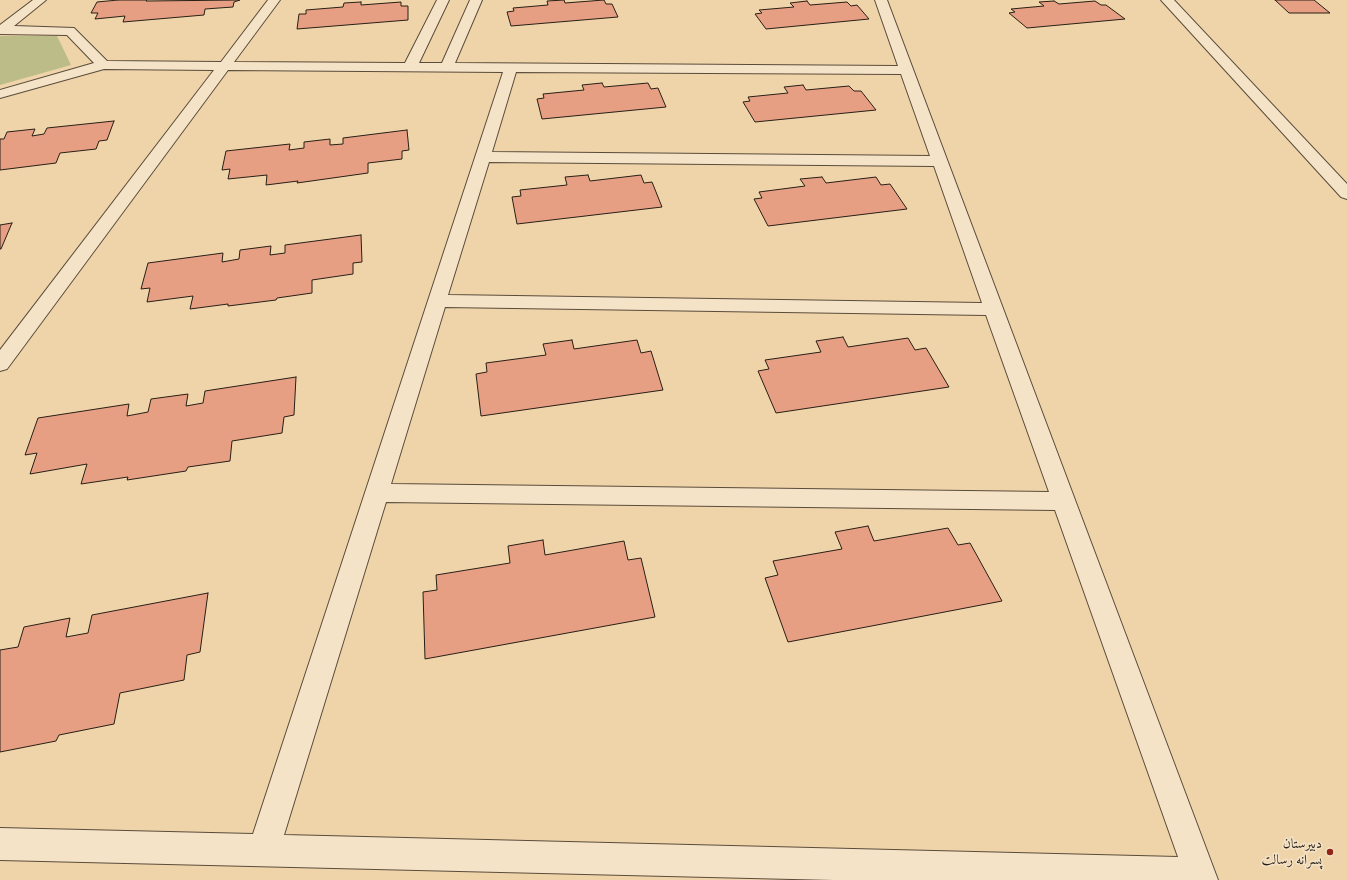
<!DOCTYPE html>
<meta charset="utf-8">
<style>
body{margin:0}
canvas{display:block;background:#efd4aa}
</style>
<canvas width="1347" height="880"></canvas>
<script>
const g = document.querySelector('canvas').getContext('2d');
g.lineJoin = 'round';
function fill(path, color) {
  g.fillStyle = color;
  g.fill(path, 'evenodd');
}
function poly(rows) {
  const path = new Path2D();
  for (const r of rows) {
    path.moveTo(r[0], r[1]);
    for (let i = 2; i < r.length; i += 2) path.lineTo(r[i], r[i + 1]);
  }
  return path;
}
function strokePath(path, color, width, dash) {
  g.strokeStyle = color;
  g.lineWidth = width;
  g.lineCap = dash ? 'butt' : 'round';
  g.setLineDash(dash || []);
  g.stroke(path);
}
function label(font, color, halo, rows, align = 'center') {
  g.font = font + ' "Gentium Book Plus",Amiri,serif';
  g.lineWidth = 3;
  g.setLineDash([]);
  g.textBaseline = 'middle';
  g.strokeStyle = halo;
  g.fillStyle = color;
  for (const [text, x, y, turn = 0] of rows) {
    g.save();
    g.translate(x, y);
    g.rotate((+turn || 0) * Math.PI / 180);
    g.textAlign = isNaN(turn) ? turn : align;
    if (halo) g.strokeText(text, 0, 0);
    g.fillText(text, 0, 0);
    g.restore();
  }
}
fill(poly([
 [0,36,57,36,71,65,0,85]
]), '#bbbc87');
const building = poly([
 [118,0,147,0,146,1,240,0,234,2,233,7,205,9,204,15,123,22,125,16,95,19,98,13,91,13,97,2,118,0],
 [564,0,565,3,604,0,606,4,612,4,618,17,511,26,507,12,514,11,513,8,548,5,547,1,564,0],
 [1275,0,1314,0,1330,13,1289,13,1275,0],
 [807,1,810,5,847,2,851,6,857,5,869,19,766,29,755,14,762,13,759,10,794,7,790,3,807,1],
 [1054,1,1059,4,1095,1,1101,5,1106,5,1125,19,1027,28,1009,13,1015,12,1011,9,1044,6,1039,2,1054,1],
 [361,2,361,5,401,2,401,6,408,6,408,20,297,29,299,14,306,14,306,10,343,7,344,3,361,2],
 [602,83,604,87,648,83,651,89,658,88,666,107,542,119,537,99,544,98,543,94,584,90,582,85,602,83],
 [803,85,806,90,849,86,854,91,861,91,876,110,755,122,743,102,750,101,748,97,788,93,784,87,803,85],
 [114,121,107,140,99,141,96,149,60,153,56,163,0,170,0,139,4,139,7,132,35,129,32,136,44,134,47,128,114,121],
 [407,130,409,150,402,151,402,159,368,163,368,173,297,183,298,181,266,185,267,175,228,179,230,169,222,170,226,151,290,144,289,150,304,148,304,142,330,139,330,145,343,144,343,138,407,130],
 [588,175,590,181,641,175,644,183,652,182,662,207,517,224,512,197,521,196,520,190,567,185,565,177,588,175],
 [822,177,826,183,876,177,881,185,890,184,907,209,768,226,754,199,762,198,759,192,805,186,800,179,822,177],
 [12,223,1,249,0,249,0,225,12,223],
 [361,235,362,262,353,263,353,274,312,280,312,293,277,298,276,300,228,306,228,304,190,309,193,296,147,302,150,288,141,289,148,263,223,253,222,262,239,259,240,250,271,246,270,255,285,253,285,245,361,235],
 [843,337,848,347,908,338,915,350,926,348,949,387,776,413,758,371,769,369,765,360,821,352,816,341,843,337],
 [572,340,574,349,637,340,641,353,651,351,663,390,481,416,476,374,487,372,486,363,546,355,543,344,572,340],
 [296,377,294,415,284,417,282,433,232,441,230,461,188,467,186,471,127,480,128,477,81,484,87,464,30,474,37,453,25,455,38,418,129,404,127,416,148,412,151,399,188,394,186,406,203,403,205,391,296,377],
 [868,526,874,541,948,528,958,545,970,543,1002,601,788,642,765,578,778,575,773,561,842,549,835,532,868,526],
 [543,540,545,555,624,541,628,560,641,558,655,617,425,659,423,592,437,590,436,575,510,563,508,546,543,540],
 [208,593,200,652,187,655,184,680,120,693,114,724,59,735,56,741,0,752,0,650,18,647,24,627,70,618,66,637,88,633,92,615,208,593]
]);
fill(building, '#e79f84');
strokePath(building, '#281f15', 1);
const minor = poly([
 [33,0,46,0,14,26,74,28,107,61,221,62,268,0,280,0,234,62,405,63,437,0,449,0,419,63,442,63,470,0,482,0,455,63,898,66,875,0,887,0,1218,880,834,880,0,860,0,828,253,834,503,72,228,70,7,369,0,371,0,350,214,70,104,69,0,98,0,90,94,63,67,35,0,34,0,25,33,0],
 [516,72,901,74,930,156,492,152,516,72],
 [489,162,934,166,982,303,448,295,489,162],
 [445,307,986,315,1049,492,391,484,445,307],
 [386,502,1055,510,1178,857,284,835,386,502],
 [1161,0,1174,0,1347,184,1347,199,1341,197,1161,0]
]);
strokePath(minor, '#5a4c3a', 2);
fill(minor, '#f5e3c8');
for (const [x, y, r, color] of [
 [1330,852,4,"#8f2418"]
]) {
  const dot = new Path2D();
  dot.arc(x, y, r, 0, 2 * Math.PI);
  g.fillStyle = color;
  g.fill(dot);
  strokePath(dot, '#f5e3c8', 1.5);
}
label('14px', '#281f15', '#f5e3c8', [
 ["دبیرستان",1322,844],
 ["پسرانه رسالت",1322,860]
], 'right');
</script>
